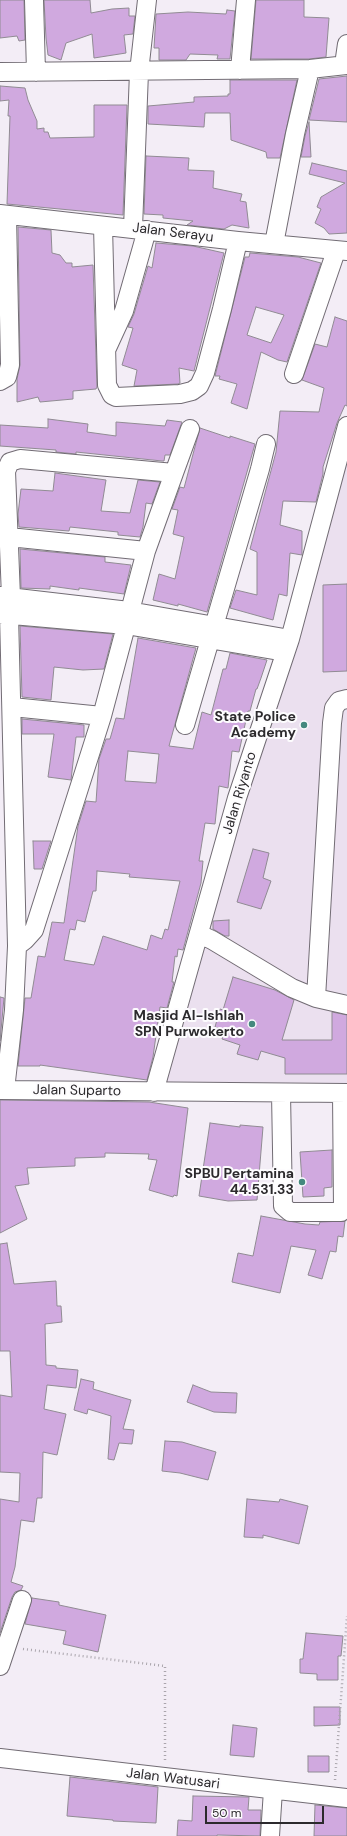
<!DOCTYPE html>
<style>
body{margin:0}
#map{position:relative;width:347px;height:1836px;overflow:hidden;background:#f3edf6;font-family:"DM Sans",sans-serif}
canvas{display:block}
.scale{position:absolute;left:205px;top:1806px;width:119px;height:18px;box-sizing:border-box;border:2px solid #2c2a2d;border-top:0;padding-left:5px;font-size:12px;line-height:14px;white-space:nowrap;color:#2c2a2d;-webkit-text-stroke:3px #fdfcfe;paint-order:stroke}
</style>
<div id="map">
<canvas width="347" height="1836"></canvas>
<div class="scale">50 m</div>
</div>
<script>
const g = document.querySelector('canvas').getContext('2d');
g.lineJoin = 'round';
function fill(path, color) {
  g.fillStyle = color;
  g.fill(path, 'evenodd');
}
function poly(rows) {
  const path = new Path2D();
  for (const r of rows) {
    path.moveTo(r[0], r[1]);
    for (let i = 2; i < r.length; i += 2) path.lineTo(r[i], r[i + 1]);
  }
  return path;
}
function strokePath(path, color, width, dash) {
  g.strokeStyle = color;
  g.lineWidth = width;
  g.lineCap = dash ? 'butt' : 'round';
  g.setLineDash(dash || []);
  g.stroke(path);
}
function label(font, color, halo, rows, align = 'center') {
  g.font = font + ' "DM Sans",sans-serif';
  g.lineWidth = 4;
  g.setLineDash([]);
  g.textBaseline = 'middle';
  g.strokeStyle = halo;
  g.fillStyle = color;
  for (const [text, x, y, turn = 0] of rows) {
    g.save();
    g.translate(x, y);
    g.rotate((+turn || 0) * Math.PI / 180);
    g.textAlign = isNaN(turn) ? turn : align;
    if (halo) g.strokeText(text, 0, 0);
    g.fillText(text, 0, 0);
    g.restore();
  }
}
fill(poly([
 [347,426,347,1093,154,1092]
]), '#ebe0ef');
const building = poly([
 [0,0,24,0,25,40,19,41,17,36,0,38,0,0],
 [44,0,90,0,91,13,112,9,129,8,129,16,135,16,133,34,124,35,126,53,94,58,92,34,66,43,61,60,48,55,46,38,44,0],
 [256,0,304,0,304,17,329,18,326,57,309,59,251,59,256,0],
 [227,10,235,11,230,59,217,59,218,55,190,54,186,60,159,60,159,48,154,48,156,14,188,12,226,14,227,10],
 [347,76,347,122,309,120,319,79,347,76],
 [230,80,297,80,280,158,267,158,266,152,231,140,230,113,205,113,204,127,148,124,148,106,194,102,194,97,228,96,228,94,230,94,230,80],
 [0,86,25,88,28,100,37,121,37,129,44,128,44,132,48,132,50,138,94,137,94,105,127,105,123,215,7,204,10,116,8,116,9,100,0,101,0,86],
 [309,122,311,157,301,157,305,136,309,122],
 [146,156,189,158,188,170,214,171,213,188,242,194,240,201,246,202,249,228,232,225,224,229,187,225,193,221,163,218,163,215,144,214,146,156],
 [312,163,347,171,347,233,329,234,324,228,315,223,321,209,317,207,321,197,345,183,309,174,312,163],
 [18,227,51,230,52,253,60,255,66,263,72,263,72,267,93,265,97,387,96,389,73,391,73,399,40,402,38,397,17,402,17,379,20,365,18,227],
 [156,243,193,246,224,253,194,371,179,368,180,383,178,384,134,386,137,370,122,365,133,328,128,327,134,314,148,266,152,268,156,243],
 [250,253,298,257,321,263,287,362,278,360,261,352,247,409,231,403,237,384,219,379,220,376,215,376,245,257,249,257,250,253],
 [256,307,284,315,271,343,247,335,256,307],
 [335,317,347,321,347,406,345,405,337,423,323,467,323,474,316,502,283,501,280,525,302,531,302,555,290,553,287,596,279,594,273,620,230,608,236,590,257,595,257,552,250,549,276,452,280,411,319,412,324,388,302,380,315,344,327,347,335,317],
 [48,419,88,424,87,432,116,436,116,422,165,426,167,420,182,422,170,455,165,455,164,461,162,461,76,452,76,454,56,452,56,450,0,446,0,425,48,428,48,419],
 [200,428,230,438,230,436,255,444,207,612,178,604,178,606,153,600,159,574,175,579,184,537,173,534,178,510,172,509,180,487,184,488,200,428],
 [55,473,106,480,101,511,130,513,138,480,160,482,152,504,146,503,143,527,140,537,118,535,118,532,70,527,69,531,19,527,18,514,21,489,53,491,55,473],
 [20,549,105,557,105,562,131,565,124,594,79,588,79,590,50,586,50,589,21,588,20,549],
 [347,584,347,671,323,672,323,585,347,584],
 [20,626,113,634,104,669,83,670,54,667,51,700,22,697,20,626],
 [138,638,196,648,169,746,193,749,202,712,211,715,223,669,226,669,230,653,267,660,261,678,257,689,256,689,250,711,248,711,239,752,232,751,228,788,219,786,215,824,205,823,199,861,203,861,201,883,183,950,178,949,177,957,175,956,172,982,174,982,167,1008,160,1007,153,1057,147,1080,40,1065,40,1066,18,1066,25,998,31,998,38,956,45,957,52,922,64,923,78,826,86,801,96,802,99,759,106,739,110,739,116,718,124,719,138,638],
 [128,751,159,754,156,783,125,781,128,751],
 [97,871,130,874,129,877,180,881,168,930,165,929,162,939,151,935,147,950,103,936,94,965,64,960,70,929,75,930,77,920,85,922,93,891,96,891,97,871],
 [22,719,84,725,84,737,76,737,71,780,48,777,54,734,22,734,22,719],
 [33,841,51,841,42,869,34,869,33,841],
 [253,849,269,853,263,878,271,881,261,909,237,902,253,849],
 [229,920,229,936,225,936,213,929,213,921,229,920],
 [233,977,275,990,294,1000,282,1040,332,1040,332,1012,347,1015,347,1074,285,1074,285,1058,261,1051,258,1060,237,1054,240,1045,222,1039,225,1030,215,1027,220,1009,223,1010,233,977],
 [0,997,4,998,0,1041,0,997],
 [0,1100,149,1102,188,1108,177,1196,174,1195,173,1197,149,1190,157,1160,148,1159,149,1154,105,1153,105,1157,75,1158,75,1166,27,1168,29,1184,15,1186,27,1219,0,1233,0,1100],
 [210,1123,240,1127,240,1125,263,1127,257,1200,228,1201,199,1196,210,1123],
 [332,1150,332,1187,324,1188,324,1196,303,1197,300,1152,332,1150],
 [261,1216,305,1224,319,1225,320,1222,345,1221,343,1237,338,1236,336,1252,330,1251,322,1279,308,1275,316,1250,291,1246,280,1293,232,1282,238,1253,253,1256,261,1216],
 [7,1243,14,1284,56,1281,57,1306,61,1306,62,1322,45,1324,46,1365,56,1366,56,1368,78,1370,76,1388,47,1385,44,1409,66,1414,57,1455,43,1452,42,1498,37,1498,34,1522,21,1520,15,1567,11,1582,23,1586,21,1590,15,1592,12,1597,0,1633,0,1499,19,1502,20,1473,0,1472,0,1395,12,1397,10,1351,0,1351,0,1244,7,1243],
 [81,1379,94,1382,93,1389,131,1400,123,1429,134,1430,132,1444,119,1443,114,1460,108,1459,111,1416,88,1409,87,1414,74,1410,81,1379],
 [193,1385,211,1392,237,1393,236,1413,214,1412,187,1402,193,1385],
 [165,1441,182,1442,216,1452,208,1480,180,1473,162,1471,165,1441],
 [247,1499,279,1502,280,1499,308,1506,299,1544,263,1535,263,1538,244,1537,247,1499],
 [32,1598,59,1602,59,1605,106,1615,98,1652,63,1644,66,1631,25,1624,32,1598],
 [306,1633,343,1636,341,1656,338,1656,338,1680,317,1680,317,1674,300,1673,300,1659,303,1659,306,1633],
 [314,1707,340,1707,340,1725,314,1726,314,1707],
 [233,1725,257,1728,254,1757,230,1755,233,1725],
 [308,1756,329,1756,329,1772,308,1772,308,1756],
 [70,1777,158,1787,156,1823,113,1821,113,1820,67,1816,70,1777],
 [193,1796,249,1797,248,1810,261,1810,260,1836,217,1835,217,1836,177,1836,178,1820,192,1821,193,1796],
 [315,1805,347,1808,347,1836,314,1836,315,1805]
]);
fill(building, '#d0a9df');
strokePath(building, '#908b93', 1);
const minor = poly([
 [34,0,36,72],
 [344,65,347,44],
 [240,70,246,0],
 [0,72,310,69,347,65],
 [0,214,238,241,347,251],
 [103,226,107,385,112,395,116,397,180,394,192,391,199,386,205,373,222,309,238,241],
 [133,228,139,72,147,0],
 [274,244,295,134,310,69],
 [107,348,124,311,147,230],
 [294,374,336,251],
 [0,381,7,377,10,365,7,215],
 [174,473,190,429],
 [9,537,146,551],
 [0,596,129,611,290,639],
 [0,614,126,625,285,652],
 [12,707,102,716],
 [185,725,260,469,266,444],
 [199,934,212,940,292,988,316,998,347,1005],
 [316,998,332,723,334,708,339,701,347,699],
 [0,1090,347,1093],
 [5,1090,14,1010,17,946,9,614,11,597,6,471,10,462,20,459,174,473,146,551,102,716,34,930,25,940,17,946],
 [154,1092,237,798,290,639,347,426],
 [281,1093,283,1206,290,1212,341,1212,343,1208,342,1093],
 [0,1666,22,1600],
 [0,1758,347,1798],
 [270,1836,273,1790]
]);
strokePath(minor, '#726c74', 20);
strokePath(poly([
 [23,1649,165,1666,165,1760],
 [335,1780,347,1616]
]), '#aaa5ac', 2.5, [1, 3]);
strokePath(minor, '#fff', 18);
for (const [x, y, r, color] of [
 [304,725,4,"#44897e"],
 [252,1024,4,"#44897e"],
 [302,1182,4,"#44897e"]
]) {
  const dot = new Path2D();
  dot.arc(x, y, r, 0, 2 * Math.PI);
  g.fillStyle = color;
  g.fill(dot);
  strokePath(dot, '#fdfcfe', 1.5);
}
label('14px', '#2c2a2d', '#fdfcfe', [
 ["Jalan Serayu",173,233,7],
 ["Jalan Riyanto",240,793,-73],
 ["Jalan Suparto",77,1091,1],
 ["Jalan Watusari",173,1779,7]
]);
label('bold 14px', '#2c2a2d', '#fdfcfe', [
 ["State Police",296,717],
 ["Academy",296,733],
 ["Masjid Al-Ishlah",244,1016],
 ["SPN Purwokerto",244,1032],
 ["SPBU Pertamina",294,1174],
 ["44.531.33",294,1190]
], 'right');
</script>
